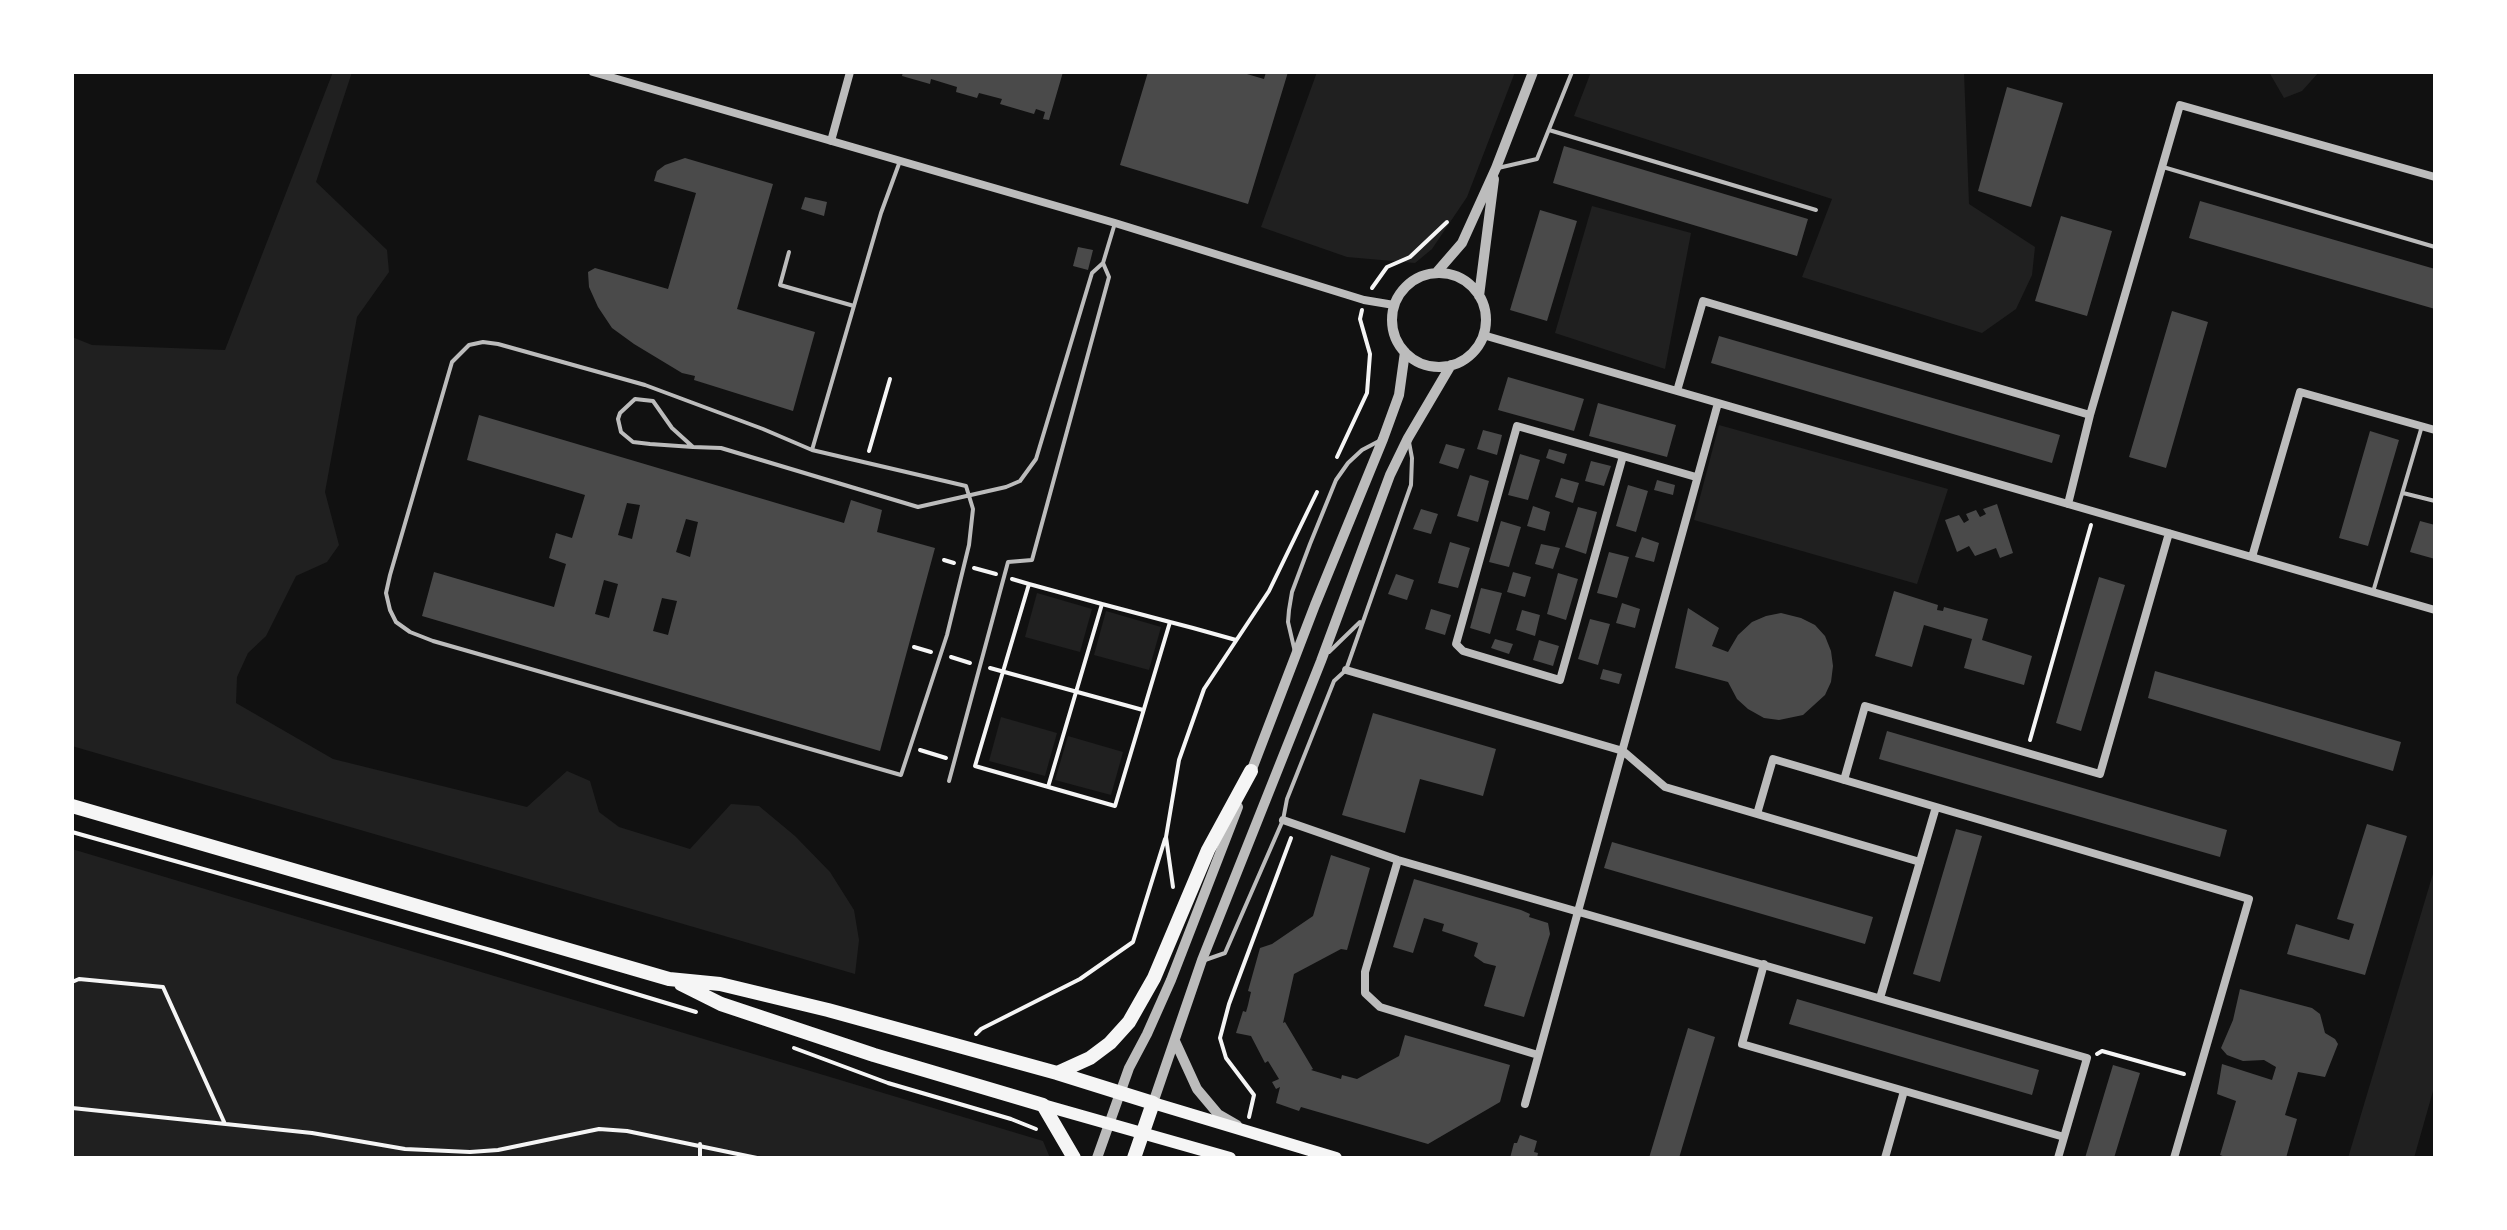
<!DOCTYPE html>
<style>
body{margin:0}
#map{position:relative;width:2507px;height:1230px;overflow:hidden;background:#111;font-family:Figtree,sans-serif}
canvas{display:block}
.frame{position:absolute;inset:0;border:74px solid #fff;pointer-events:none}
</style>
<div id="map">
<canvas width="2507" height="1230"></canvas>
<div class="frame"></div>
</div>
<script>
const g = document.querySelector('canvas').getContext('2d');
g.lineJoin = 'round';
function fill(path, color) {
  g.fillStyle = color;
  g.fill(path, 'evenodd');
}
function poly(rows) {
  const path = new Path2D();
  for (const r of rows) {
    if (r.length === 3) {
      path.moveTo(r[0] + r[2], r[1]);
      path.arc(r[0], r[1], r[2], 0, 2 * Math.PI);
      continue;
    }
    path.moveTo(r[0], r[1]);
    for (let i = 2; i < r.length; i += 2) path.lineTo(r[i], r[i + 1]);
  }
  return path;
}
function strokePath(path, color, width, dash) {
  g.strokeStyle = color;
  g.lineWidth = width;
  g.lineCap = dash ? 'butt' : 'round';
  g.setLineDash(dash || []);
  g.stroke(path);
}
fill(poly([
 [333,72,352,72,316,182,387,250,389,272,357,317,325,492,339,545,327,562,296,576,266,636,248,653,237,677,236,703,333,759,527,807,567,771,590,781,599,812,619,827,690,849,731,804,759,806,795,836,830,872,854,910,859,940,855,974,72,746,72,337,92,345,225,350],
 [1317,72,1515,72,1467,197,1432,249,1415,263,1347,257,1261,227],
 [1591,72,1964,72,1969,204,2035,247,2032,275,2016,309,1982,333,1802,277,1832,199,1574,116],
 [2269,72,2319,72,2302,91,2284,98],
 [1592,206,1691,233,1665,369,1555,333],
 [1719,425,1948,489,1917,584,1694,520],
 [1037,593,1092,609,1080,652,1025,637],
 [1106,611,1161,627,1149,670,1094,655],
 [1001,717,1057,733,1045,776,989,761],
 [1068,736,1123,752,1111,795,1055,780],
 [72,849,1043,1141,1050,1158,72,1158],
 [2435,867,2435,1084,2414,1158,2348,1158]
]), '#202020');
fill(poly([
 [903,72,1063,72,1049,120,1043,119,1045,112,1036,109,1034,114,1000,104,1002,99,979,93,977,98,956,92,957,87,931,79,930,84,902,76],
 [1148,72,1240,72,1264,79,1266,72,1288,72,1248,204,1120,165],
 [2007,87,2063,103,2031,207,1978,191],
 [1564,146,1808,219,1797,256,1553,183],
 [685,158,773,184,737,309,815,332,793,411,694,380,695,376,682,373,634,344,612,328,598,307,589,287,588,272,595,268,668,289,696,193,654,181,657,171,665,165],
 [805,197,827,202,824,216,801,209],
 [2200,201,2435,269,2435,309,2189,238],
 [1540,210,1577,221,1547,321,1510,310],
 [2061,216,2112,231,2087,316,2035,301],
 [1078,247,1093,250,1088,270,1073,266],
 [2172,311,2208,322,2166,468,2129,457],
 [1719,336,2060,435,2052,463,1711,363],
 [1508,377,1584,399,1574,431,1498,410],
 [1598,403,1676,425,1667,457,1589,436],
 [479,415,844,523,851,500,882,510,877,532,935,548,880,751,422,616,434,572,554,607,566,564,549,558,556,533,572,538,585,495,467,460],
 [627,503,640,505,632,539,618,535],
 [686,519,698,522,690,557,676,552],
 [604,580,618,584,609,618,595,614],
 [662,598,677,601,668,635,653,631],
 [1483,430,1502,435,1497,455,1477,449],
 [2370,431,2399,440,2368,546,2339,538],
 [1446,444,1465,449,1458,469,1439,463],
 [1549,449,1567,454,1564,464,1546,458],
 [1520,454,1540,460,1528,500,1508,495],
 [1591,461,1611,466,1604,486,1585,481],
 [1470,475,1489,481,1478,522,1457,516],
 [1561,478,1579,483,1573,503,1555,497],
 [1657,480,1675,485,1673,495,1654,490],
 [1628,485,1648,491,1636,532,1616,526],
 [1997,504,2013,553,2000,558,1996,548,1975,556,1969,546,1957,552,1945,520,1959,515,1964,523,1969,520,1966,514,1976,510,1980,517,1986,514,1983,509],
 [1533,506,1550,512,1545,531,1527,526],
 [1578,507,1597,512,1586,554,1565,547],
 [1421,509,1438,514,1431,534,1413,529],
 [1501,521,1521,527,1509,567,1489,562],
 [2420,521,2435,525,2435,559,2410,552],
 [1642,537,1659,543,1654,562,1635,557],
 [1450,542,1470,548,1458,588,1438,583],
 [1541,544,1560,548,1553,569,1535,564],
 [1609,552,1629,557,1617,598,1597,593],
 [1513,572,1531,577,1525,597,1507,592],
 [1558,573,1578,579,1566,620,1547,614],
 [1396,574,1414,580,1407,600,1388,594],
 [2099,577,2125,585,2081,731,2056,723],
 [1481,588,1502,593,1490,634,1470,628],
 [1894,591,1938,605,1937,610,1943,611,1944,607,1988,619,1982,640,2032,656,2024,685,1964,668,1972,639,1924,625,1912,667,1875,656],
 [1622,603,1640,609,1635,628,1616,623],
 [1688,608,1719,628,1712,646,1728,652,1738,635,1752,622,1766,616,1781,613,1801,618,1815,625,1825,636,1831,651,1833,666,1831,682,1825,695,1803,715,1779,720,1764,718,1748,709,1737,699,1728,682,1675,668],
 [1431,609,1451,615,1445,635,1425,629],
 [1522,610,1540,615,1535,636,1516,630],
 [1590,619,1610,624,1598,665,1578,659],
 [1495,639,1513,644,1509,654,1491,648],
 [1539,640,1559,646,1553,666,1533,660],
 [1603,669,1622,674,1619,684,1600,679],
 [2155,671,2401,742,2393,771,2148,698],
 [1373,713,1496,749,1483,796,1420,779,1405,833,1342,815],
 [1887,731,2227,830,2220,857,1879,759],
 [2367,824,2407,836,2365,975,2287,954,2296,924,2349,940,2354,924,2337,919],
 [1956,829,1982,836,1940,982,1913,974],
 [1612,842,1873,917,1865,944,1604,868],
 [1331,855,1370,868,1347,950,1341,949,1294,974,1283,1023,1285,1022,1313,1069,1311,1070,1341,1079,1342,1075,1357,1079,1399,1056,1405,1035,1510,1065,1500,1102,1428,1144,1301,1107,1299,1111,1276,1103,1280,1087,1276,1089,1272,1082,1279,1079,1268,1061,1265,1063,1251,1036,1236,1033,1243,1011,1246,1012,1248,1005,1251,992,1248,991,1260,948,1272,944,1313,916],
 [1414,879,1521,910,1530,914,1529,917,1548,923,1550,934,1524,1017,1484,1006,1496,966,1484,963,1474,956,1478,943,1442,931,1444,924,1424,918,1413,953,1393,947],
 [2240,989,2312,1008,2320,1014,2325,1033,2335,1039,2338,1044,2325,1077,2298,1072,2285,1115,2297,1119,2286,1158,2228,1158,2220,1155,2236,1101,2217,1094,2222,1064,2272,1080,2276,1067,2264,1060,2243,1061,2227,1055,2221,1048,2233,1020],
 [1797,999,2039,1070,2032,1095,1789,1024],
 [1688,1028,1715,1037,1679,1158,1649,1158],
 [2113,1065,2140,1073,2114,1158,2085,1158],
 [1520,1135,1537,1141,1534,1152,1538,1153,1537,1158,1510,1158,1514,1143,1517,1143]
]), '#4a4a4a');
strokePath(poly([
 [1372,288,1387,267,1410,257,1447,222],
 [869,451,890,379],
 [1337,457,1367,393,1370,354,1360,319,1362,310],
 [944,560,954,563],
 [974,568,996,574],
 [1012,579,1029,584],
 [1170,622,1115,806,975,766,1029,584,1102,604,1170,622,1193,628,1236,640],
 [914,647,931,652],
 [951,657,970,663],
 [990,668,1143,710],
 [2030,740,2091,525],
 [920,750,946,758],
 [1048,787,1102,604],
 [72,832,494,951,696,1012],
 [1173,887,1166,837,1179,760,1204,689,1269,591,1317,492],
 [72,982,79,979,163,987,225,1124],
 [976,1034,981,1029,1080,979,1133,942,1165,839],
 [794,1048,888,1083,1011,1119,1036,1129],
 [2097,1054,2102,1051,2184,1074],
 [72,1108,312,1133,405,1149,470,1152,498,1150,599,1129,627,1131,757,1158],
 [1249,1117,1254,1095,1226,1058,1220,1038,1229,1004,1291,838],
 [700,1144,700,1158]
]), '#f5f5f5', 4);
strokePath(poly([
 [1549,130,1816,210],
 [2163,167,2435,247],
 [1498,168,1537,159,1572,72],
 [789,252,780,285,854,306],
 [693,447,672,428,653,401,635,399,620,413,618,419,621,432,633,442,650,444,693,447,721,448,918,507,1006,487,1020,481,1036,459,1092,273,1103,263],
 [812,450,763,429,645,385,498,344,483,342,469,345,452,362,390,575,386,593,390,610,396,622,410,632,433,641,901,775,947,635,969,545,973,509,966,486,812,450,881,213,900,161],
 [2403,493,2435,501],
 [2373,592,2422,426],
 [1295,652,1288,622,1289,610,1292,592,1310,544,1336,480,1348,463,1362,450,1381,440],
 [1329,652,1360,622],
 [949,781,1008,562,1032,560,1109,277,1103,263,1115,223],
 [1205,960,1225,953,1283,820,1287,799,1334,681,1346,670,1411,485,1412,458,1409,442]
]), '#bcbcbc', 4);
strokePath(poly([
 [593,72,1115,223,1364,300,1394,305],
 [831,141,850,72],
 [1483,335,2435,610],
 [1677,391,1703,301,2090,415],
 [1623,456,1560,680,1463,651,1456,644,1517,426,1623,456,1696,477],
 [2068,504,2090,415,2180,105,2435,177],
 [2252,557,2300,392,2435,430],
 [1346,670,1623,751,1665,787,1920,862],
 [1844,780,1865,706,2100,774,2169,533],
 [1757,814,1773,759,2249,899,2174,1158],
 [1283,820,1398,860,2087,1058,2058,1158],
 [1398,860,1365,972,1365,993,1380,1007,1538,1055],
 [1764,964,1742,1044,2064,1137],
 [1880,998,1936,807],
 [1525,1104,1718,403],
 [1885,1158,1904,1091]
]), '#bcbcbc', 8);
strokePath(poly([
 [1436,273,1462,243,1496,168,1533,72],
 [1439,320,47],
 [1479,296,1494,179],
 [1249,777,1315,605,1383,439,1399,395,1405,352],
 [1175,1041,1197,1089,1218,1114,1237,1125],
 [1153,1103,1202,960,1321,661,1390,475,1408,438,1451,365],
 [1097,1158,1129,1068,1147,1034,1171,980,1238,807]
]), '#bcbcbc', 10);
strokePath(poly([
 [1153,1103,1336,1158],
 [1043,1105,1230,1158]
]), '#f5f5f5', 12);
strokePath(poly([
 [72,806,669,979,720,984,828,1010,1057,1073,1153,1103,1134,1158],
 [681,984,721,1004,874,1055,1043,1105,1074,1158],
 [1057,1073,1090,1058,1110,1043,1129,1022,1154,978,1208,850,1251,771]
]), '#f5f5f5', 14);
</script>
